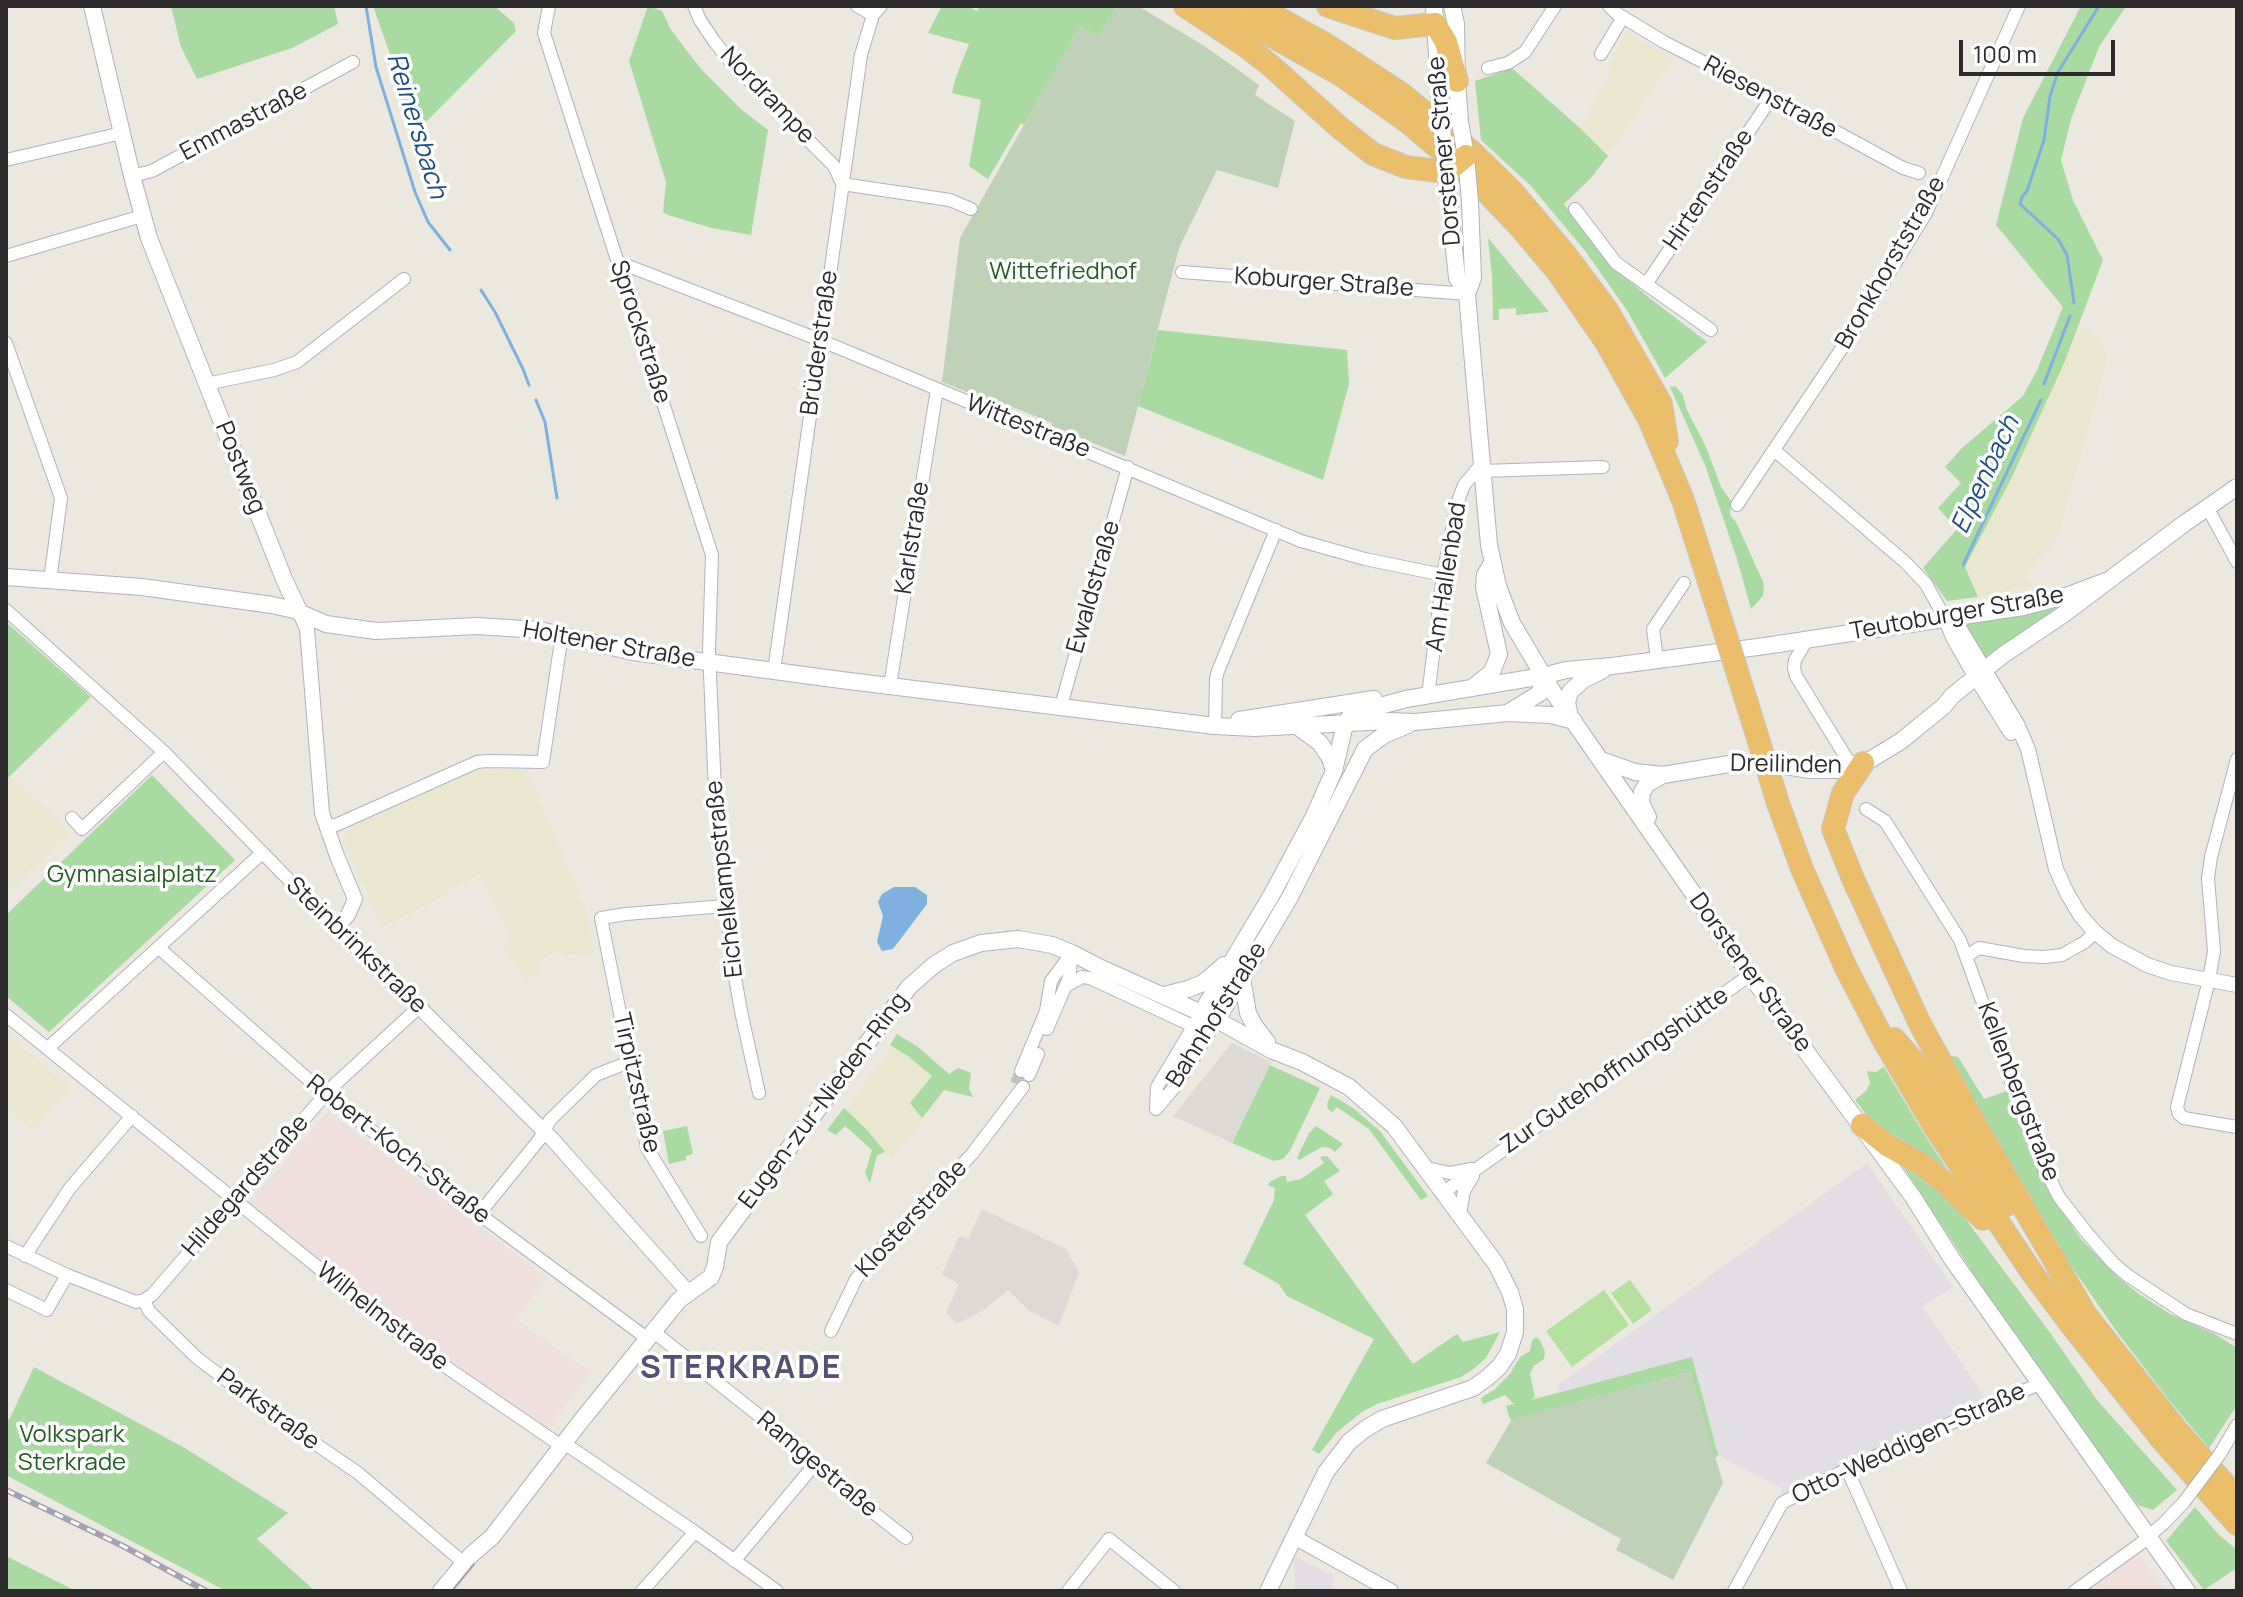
<!DOCTYPE html>
<meta charset="utf-8">
<style>
body{margin:0}
#map{position:relative;width:2243px;height:1597px;overflow:hidden;background:#ebe8df;font-family:Manrope,sans-serif}
canvas{display:block}
.frame{position:absolute;inset:0;border:8px solid #2b2b2b;pointer-events:none}
.scale{position:absolute;left:1959px;top:40px;width:156px;height:36px;box-sizing:border-box;border:4px solid #2b2b2b;border-top:0;padding-left:10px;font-size:24px;line-height:28px;white-space:nowrap;color:#2b2b2b;-webkit-text-stroke:6px #fff;paint-order:stroke}
</style>
<div id="map">
<canvas width="2243" height="1597"></canvas>
<div class="frame"></div>
<div class="scale">100 m</div>
</div>
<script>
const g = document.querySelector('canvas').getContext('2d');
g.lineJoin = 'round';
function fill(path, color) {
  g.fillStyle = color;
  g.fill(path, 'evenodd');
}
function poly(rows) {
  const path = new Path2D();
  for (const r of rows) {
    path.moveTo(r[0], r[1]);
    for (let i = 2; i < r.length; i += 2) path.lineTo(r[i], r[i + 1]);
  }
  return path;
}
function strokePath(path, color, width, dash) {
  g.strokeStyle = color;
  g.lineWidth = width;
  g.lineCap = dash ? 'butt' : 'round';
  g.setLineDash(dash || []);
  g.stroke(path);
}
function label(font, color, halo, rows, align = 'center') {
  g.font = font + ' Manrope,sans-serif';
  g.lineWidth = 7;
  g.setLineDash([]);
  g.textBaseline = 'middle';
  g.strokeStyle = halo;
  g.fillStyle = color;
  for (const [text, x, y, turn = 0] of rows) {
    g.save();
    g.translate(x, y);
    g.rotate((+turn || 0) * Math.PI / 180);
    g.textAlign = isNaN(turn) ? turn : align;
    if (halo) g.strokeText(text, 0, 0);
    g.fillText(text, 0, 0);
    g.restore();
  }
}
fill(poly([
 [1867,1163,1953,1287,1922,1306,1977,1385,1987,1404,1787,1502,1781,1491,1781,1488,1718,1455,1692,1357,1559,1392,1557,1386],
 [1294,1556,1333,1575,1332,1591,1295,1591]
]), '#e1dee4');
fill(poly([
 [1626,32,1673,57,1608,156,1581,129,1610,72,1609,63],
 [2081,328,2089,331,2095,337,2108,356,2059,532,2051,545,2026,572,2032,587,1978,597,1965,567,2012,477,2076,335],
 [488,768,520,770,526,772,530,777,589,919,594,952,564,956,558,949,537,965,539,969,527,980,502,946,512,940,481,874,444,894,445,896,382,928,344,842,347,831,352,827,472,772],
 [12,777,70,834,6,893,6,783],
 [6,1034,70,1086,33,1130,6,1106],
 [895,1044,948,1088,892,1159,844,1113]
]), '#eae7d0');
fill(poly([
 [328,1111,546,1277,517,1320,591,1373,545,1431,245,1207],
 [2138,1553,2167,1591,2086,1591]
]), '#f0e0dd');
fill(poly([
 [171,6,334,6,338,24,292,48,197,79,181,47],
 [373,6,494,6,514,23,516,31,413,135,390,54],
 [648,6,662,11,671,30,701,69,742,110,768,130,751,235,712,228,668,215,663,212,666,182,629,61],
 [942,6,967,6,977,11,980,6,1118,6,1098,36,1080,26,1024,125,1021,123,988,179,969,166,981,100,952,93,955,80,969,44,928,33],
 [2081,6,2126,6,2099,47,2071,119,2061,160,2073,200,2103,260,2065,361,2012,477,1965,567,1978,597,1947,601,1923,568,1957,529,1938,508,1961,483,1945,467,1962,448,2023,396,2037,370,2063,307,1996,225,2023,118],
 [1512,68,1581,129,1608,156,1590,179,1564,204,1609,263,1647,296,1707,342,1665,378,1628,312,1586,252,1531,186,1481,140,1475,81],
 [1488,238,1549,312,1516,315,1516,308,1499,309,1499,320,1493,320,1492,276],
 [1158,330,1347,350,1349,384,1323,480,1138,406],
 [1675,386,1683,395,1686,408,1706,447,1721,487,1731,501,1730,515,1736,522,1764,584,1763,596,1751,609,1737,559,1705,465,1670,387],
 [2070,601,1986,660,1965,628,1969,623],
 [6,622,91,697,6,780],
 [152,775,235,860,49,1032,6,996,6,915],
 [897,1034,918,1047,949,1074,958,1068,971,1073,969,1089,973,1097,944,1090,922,1118,910,1103,932,1076,908,1056,890,1045],
 [1945,1055,1958,1057,1984,1099,2007,1091,2031,1158,2049,1191,2081,1239,2118,1277,2139,1294,2170,1314,2215,1334,2237,1348,2237,1405,2209,1448,2169,1400,2117,1332,2065,1257,2031,1205],
 [1270,1065,1320,1088,1290,1151,1283,1159,1274,1161,1232,1143],
 [1884,1067,1924,1134,1961,1190,1875,1126,1855,1100,1866,1091,1870,1083,1867,1071,1876,1072],
 [1331,1095,1353,1108,1380,1131,1428,1196,1421,1200,1369,1129,1337,1107,1332,1112,1328,1109,1327,1104],
 [844,1108,867,1130,885,1152,877,1155,870,1183,865,1173,872,1150,845,1126,836,1135,827,1130],
 [687,1126,693,1154,686,1156,686,1160,669,1164,663,1131],
 [1316,1126,1343,1144,1335,1152,1330,1148,1322,1147,1299,1160,1297,1158,1309,1133],
 [1327,1156,1340,1171,1324,1181,1333,1194,1305,1215,1413,1364,1457,1334,1463,1342,1500,1332,1486,1358,1472,1370,1461,1377,1377,1404,1362,1412,1337,1432,1319,1454,1312,1450,1374,1339,1287,1296,1279,1284,1243,1264,1274,1200,1275,1188,1268,1185,1270,1182,1281,1176,1286,1176,1287,1182,1301,1179,1324,1163,1320,1157],
 [1900,1162,1922,1175,1961,1213,2051,1334,2097,1400,2177,1490,2153,1510,2138,1505,2043,1379],
 [1536,1337,1540,1340,1545,1352,1544,1359,1534,1366,1530,1374,1535,1397,1531,1400,1692,1357,1718,1455,1715,1458,1690,1372,1510,1420,1506,1406,1514,1404,1505,1395,1483,1404,1481,1398,1495,1389,1510,1374,1520,1357,1530,1351,1532,1340],
 [34,1367,183,1447,288,1513,257,1539,315,1591,226,1591,6,1475,6,1419,9,1420],
 [2195,1507,2218,1534,2237,1550,2237,1570,2235,1569,2204,1590,2166,1541],
 [6,1556,76,1591,6,1591]
]), '#a8daa2');
fill(poly([
 [1118,6,1138,6,1206,47,1259,85,1255,95,1295,121,1278,188,1217,170,1179,248,1125,456,1052,426,1052,423,1015,408,1013,407,1012,410,942,382,960,238,1080,26,1098,36],
 [1690,1372,1723,1483,1673,1580,1616,1550,1621,1539,1486,1463,1512,1419]
]), '#bfd2b8');
fill(poly([
 [1630,1280,1652,1310,1633,1324,1611,1293],
 [1604,1290,1629,1325,1572,1367,1546,1331]
]), '#b6e09f');
fill(poly([
 [1232,1043,1271,1062,1232,1143,1173,1116],
 [982,1209,1066,1249,1079,1272,1059,1326,1028,1310,1008,1290,982,1311,957,1324,946,1312,959,1284,942,1274,959,1236,968,1239]
]), '#dbdad5');
fill(poly([
 [894,887,915,887,927,895,927,904,893,949,882,951,877,942,883,916,878,902,882,894]
]), '#7fb0df');
strokePath(poly([
 [366,6,376,67,415,192,428,222,450,250],
 [481,290,495,312,523,369,529,385],
 [2074,303,2067,255,2058,239,2020,204,2022,197,2027,191,2044,140,2050,96,2058,72,2099,6],
 [2044,384,2070,316],
 [536,400,545,422,557,498],
 [1963,565,2041,400]
]), '#7fb0df', 3);
strokePath(poly([
 [1016,1084,1021,1071]
]), '#c5c2bb', 12, [12, 6]);
const minor = poly([
 [549,6,544,33,712,555,709,650,715,792,732,961,742,1016,759,1093],
 [694,6,700,20,714,41,729,60,834,166,841,181],
 [857,6,873,15],
 [1609,6,1616,13,1664,42,1772,97,1903,168,1919,173],
 [1601,54,1623,17],
 [1488,68,1508,63,1525,52,1555,6],
 [6,160,122,133],
 [132,176,152,171,353,62],
 [842,184,950,200,971,209],
 [1575,209,1616,263,1711,330],
 [6,256,142,216],
 [618,262,815,338,1301,541,1365,559,1443,575],
 [1182,272,1467,294],
 [1647,283,1772,97],
 [6,343,61,498,50,581],
 [206,384,274,370,297,362,404,279],
 [1774,450,1905,562,1926,584,1946,620],
 [1482,471,1603,467],
 [1737,505,1852,333,1926,213,2019,6],
 [2207,507,2237,562],
 [6,610,164,752,336,928],
 [1807,640,1795,660,1794,668,1796,676,1852,767],
 [1657,659,1653,629,1684,583],
 [774,671,861,55,873,15,881,6],
 [890,686,937,389],
 [1428,696,1443,575,1457,504,1464,485,1481,465],
 [1061,706,1128,467],
 [1215,726,1216,679,1218,671,1276,530],
 [2237,759,2211,857,2208,878,2214,951,2209,980,2177,1107,2179,1114,2184,1118,2237,1127],
 [1866,809,1885,821,1960,940,2039,1158,2059,1197,2087,1233,2113,1263,2127,1275,2186,1314,2237,1334],
 [72,818,82,829,164,752],
 [326,827,336,825,477,762,487,761,543,762,562,634],
 [159,948,326,1095,479,1214,648,1339],
 [1967,956,1979,948,2024,956,2044,957,2062,955,2085,942,2095,932],
 [1066,986,1082,977,1090,978,1193,1026,1217,1020],
 [6,1015,414,1345,557,1443,564,1443,695,1532,777,1591],
 [1047,1029,1069,978,1072,953],
 [48,1048,262,853],
 [1021,1071,1046,1011,1051,981,1072,953],
 [1029,1075,1038,1054],
 [1156,1109,1157,1087,1197,1020],
 [1156,1109,1178,1083,1217,1020],
 [1427,1168,1450,1173,1472,1169],
 [1444,1192,1750,975],
 [479,1214,539,1140,550,1120,596,1075,629,1062],
 [1460,1214,1464,1191,1473,1176],
 [701,1236,647,1148,601,918,626,914,725,906],
 [6,1246,67,1275,136,1302,144,1300],
 [25,1256,70,1188,132,1116],
 [6,1290,47,1310,67,1275],
 [144,1300,149,1311,197,1358,272,1414,358,1473,464,1563],
 [144,1300,152,1295,330,1089,419,1007],
 [831,1331,856,1279,894,1234,897,1234,972,1154,1023,1087],
 [654,1332,777,1430,865,1506,906,1538],
 [2220,1454,2237,1425],
 [1847,1469,1901,1591],
 [734,1561,815,1464],
 [642,1591,695,1532],
 [1068,1591,1109,1539,1174,1591],
 [1734,1591,1782,1503,1847,1469,2039,1384],
 [2075,1591,2140,1544,2164,1523,2184,1502]
]);
const tertiary = poly([
 [300,613,307,629,322,813,337,856,355,899,348,915,336,928,419,1007,553,1140,688,1292],
 [1946,620,1961,631,2017,724,2028,749,2056,869,2067,893,2080,915,2095,932,2112,946,2147,965,2171,973,2237,985],
 [1946,620,1953,637,1975,676,2011,733],
 [1294,1537,1391,1591]
]);
const secondary = poly([
 [92,6,132,176,149,238,284,579,300,613],
 [1434,6,1440,105],
 [1452,6,1456,24,1457,81,1460,122],
 [1446,172,1457,278,1467,294,1489,545,1498,586,1512,623,1553,692,1750,975,1913,1197,1952,1259,2187,1591],
 [1467,294,1473,278,1470,202],
 [6,577,142,587,272,605,294,610,326,624,376,631,477,626,540,630,633,652,841,680,1215,726,1254,728,1389,721,1415,722,1508,713,1551,715,1574,721],
 [1473,687,1492,672,1499,654,1484,587,1485,575,1492,563],
 [1509,712,1540,693,1543,676],
 [1569,712,1567,702,1570,692,1583,680,1603,670],
 [1239,720,1374,699],
 [1297,726,1320,743,1330,758,1334,771],
 [1601,760,1635,772,1663,775,1735,763,1772,764,1810,770,1836,770,1870,760,1901,741,1944,706,1952,696,2003,655,2064,614,2185,523,2237,487],
 [1648,817,1641,803,1642,792,1647,784,1663,775],
 [1242,978,1248,1013,1254,1025,1267,1042],
 [1164,995,1188,989,1203,983,1224,965],
 [1201,1013,1271,896,1313,818,1334,771,1345,724,1349,718,1358,712,1406,699,1543,676,1566,670,1612,666,1765,646,2023,607,2069,595,2106,581],
 [1217,1020,1290,897,1365,749,1384,735,1408,725],
 [441,1591,471,1555,492,1537,581,1421,679,1300,711,1277,715,1267,719,1242,909,987,934,965,953,953,981,943,1018,939,1052,945,1072,953,1101,968,1217,1020,1271,1050,1302,1062,1349,1087,1394,1126,1496,1264,1510,1292,1515,1309,1515,1332,1508,1354,1499,1367,1487,1378,1473,1388,1382,1419,1365,1429,1349,1442,1326,1472,1268,1591]
]);
const motorway = poly([
 [1185,6,1247,47,1270,65,1339,127,1373,154,1406,167,1446,172],
 [1216,6,1238,17,1341,75,1409,123,1472,177,1519,226,1557,271,1606,342,1650,421,1683,500,1722,623],
 [1257,6,1327,45,1402,94,1472,152,1512,191,1566,255,1607,310,1661,404,1667,441],
 [1328,6,1395,28,1435,24,1446,42,1457,81],
 [1863,763,1843,793,1833,829,1853,879,1920,1024,1971,1117,2086,1315],
 [1779,806,1802,869,1846,968,1885,1043,1934,1126,2033,1274,2072,1326,2163,1441,2237,1524],
 [1894,1039,1917,1065,2007,1205],
 [1862,1125,1887,1145,1924,1166,1945,1183,1983,1219],
 [2078,1305,2176,1429,2237,1498]
]);
strokePath(minor, '#b2b2bd', 14);
strokePath(tertiary, '#b2b2bd', 16);
strokePath(secondary, '#b2b2bd', 18);
strokePath(motorway, '#c8c8c8', 24);
strokePath(minor, '#fff', 12);
strokePath(tertiary, '#fff', 14);
strokePath(secondary, '#fff', 16);
strokePath(motorway, '#eabe6a', 22);
strokePath(poly([
 [452,1591,474,1564]
]), '#a3a2b2', 2);
const rail = poly([
 [6,1490,123,1546,206,1591]
]);
strokePath(rail, '#a3a2b2', 6);
strokePath(rail, '#fff', 3, [9]);
const minorBridge = poly([
 [2184,1502,2220,1454]
]);
const secondaryBridge = poly([
 [1440,105,1446,172],
 [1460,122,1466,156,1470,202]
]);
const motorwayBridge = poly([
 [1446,172,1466,156],
 [1722,623,1779,806]
]);
strokePath(minorBridge, '#b2b2bd', 14, []);
strokePath(secondaryBridge, '#b2b2bd', 18, []);
strokePath(motorwayBridge, '#c8c8c8', 24, []);
strokePath(minorBridge, '#fff', 12);
strokePath(secondaryBridge, '#fff', 16);
strokePath(motorwayBridge, '#eabe6a', 22);
label('24px', '#2b2b2b', '#fff', [
 ["Nordrampe",767,96,46],
 ["Riesenstraße",1770,98,28],
 ["Emmastraße",244,122,-28],
 ["Dorstener Straße",1445,151,-95],
 ["Hirtenstraße",1709,190,-56],
 ["Bronkhorststraße",1891,263,-60],
 ["Koburger Straße",1324,283,4],
 ["Sprockstraße",640,332,72],
 ["Brüderstraße",820,343,-82],
 ["Wittestraße",1028,427,22],
 ["Postweg",240,468,68],
 ["Karlstraße",913,538,-81],
 ["Am Hallenbad",1447,577,-81],
 ["Ewaldstraße",1094,587,-74],
 ["Teutoburger Straße",1957,614,-10],
 ["Holtener Straße",609,645,10],
 ["Dreilinden",1786,765,1],
 ["Eichelkampstraße",725,879,-96],
 ["Steinbrinkstraße",356,946,44],
 ["Dorstener Straße",1750,973,54],
 ["Bahnhofstraße",1217,1015,-58],
 ["Zur Gutehoffnungshütte",1615,1071,-35],
 ["Tirpitzstraße",636,1083,77],
 ["Kellenbergstraße",2018,1092,69],
 ["Eugen-zur-Nieden-Ring",824,1101,-53],
 ["Robert-Koch-Straße",398,1150,38],
 ["Hildegardstraße",246,1186,-49],
 ["Klosterstraße",912,1219,-47],
 ["Wilhelmstraße",382,1317,38],
 ["Parkstraße",268,1410,36],
 ["Otto-Weddigen-Straße",1909,1444,-25],
 ["Ramgestraße",817,1465,40]
]);
label('24px', '#235f25', '#fff', [
 ["Wittefriedhof",1063,272],
 ["Gymnasialplatz",132,875],
 ["Volkspark",72,1435],
 ["Sterkrade",72,1463]
]);
label('italic 26px', '#1e4d8b', '#fff', [
 ["Reinersbach",416,126,73],
 ["Elpenbach",1986,475,-65]
]);
g.letterSpacing = '2px';
label('bold 32px', '#525176', '#fff', [
 ["STERKRADE",741,1369]
]);
g.letterSpacing = '0px';
</script>
